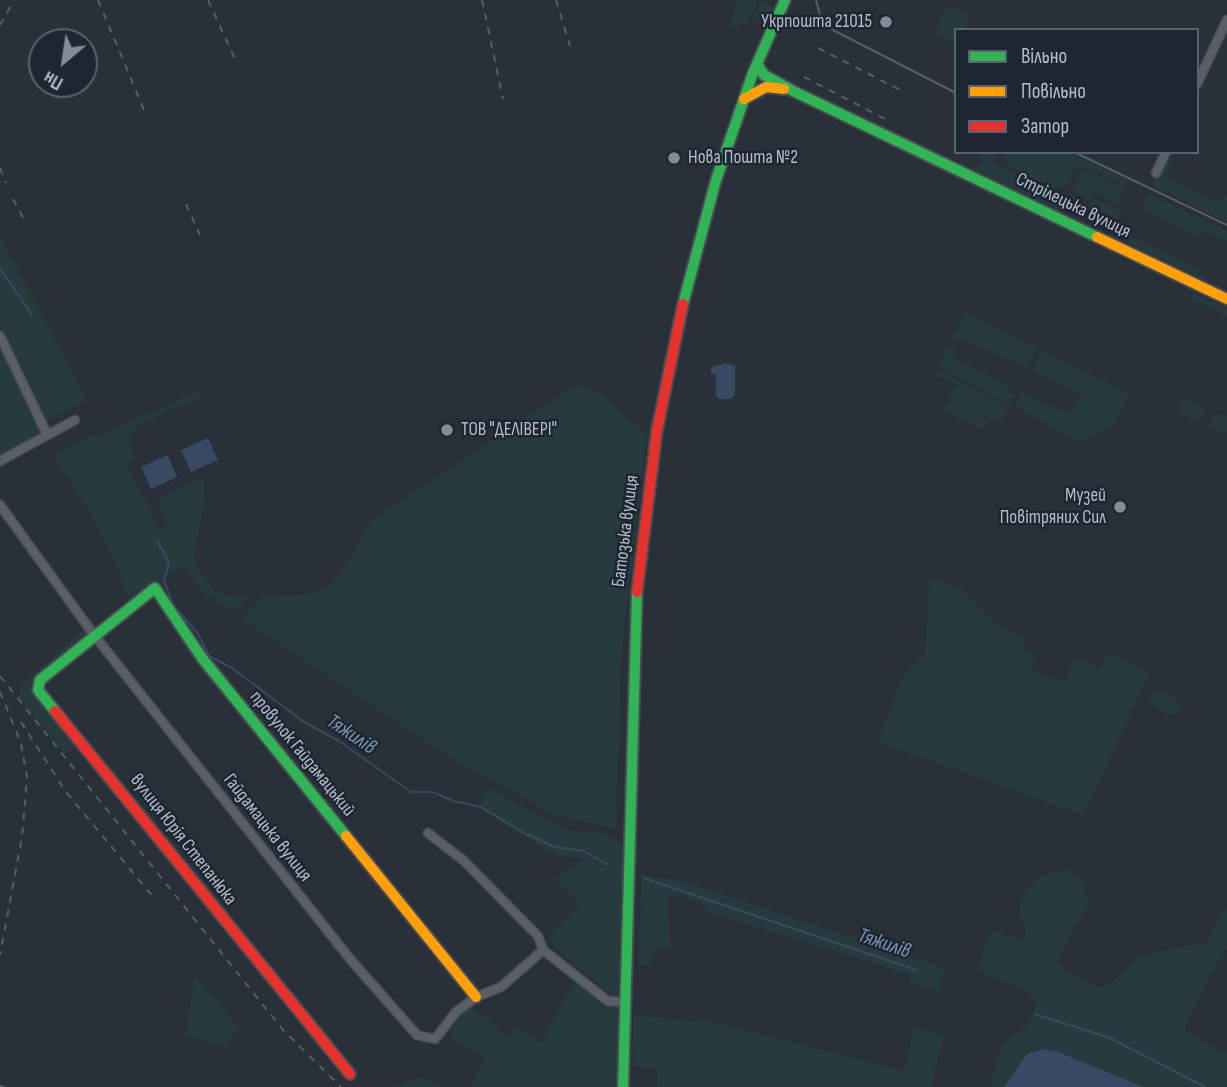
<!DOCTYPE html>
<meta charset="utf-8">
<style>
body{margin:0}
#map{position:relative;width:1227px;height:1087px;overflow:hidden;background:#2a3038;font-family:"Sofia Sans Condensed",sans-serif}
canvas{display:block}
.legend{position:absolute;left:954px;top:28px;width:245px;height:126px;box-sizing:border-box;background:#1d2633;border:2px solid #59626f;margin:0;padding:9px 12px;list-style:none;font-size:21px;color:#b4bcc9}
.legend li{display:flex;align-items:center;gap:14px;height:35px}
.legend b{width:35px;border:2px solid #59626f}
.north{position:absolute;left:28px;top:28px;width:70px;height:70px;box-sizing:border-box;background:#1d2633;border:2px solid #59626f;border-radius:50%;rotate:209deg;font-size:19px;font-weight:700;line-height:28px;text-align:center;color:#b4bcc9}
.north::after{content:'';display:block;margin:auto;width:24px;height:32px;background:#848b96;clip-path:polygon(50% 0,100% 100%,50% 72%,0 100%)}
</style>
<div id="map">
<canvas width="1227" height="1087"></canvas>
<ul class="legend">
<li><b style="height:9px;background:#30b455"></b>Вільно</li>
<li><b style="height:9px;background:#ff9f0a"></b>Повільно</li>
<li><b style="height:9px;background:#e5322d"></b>Затор</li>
</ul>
<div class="north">Пн</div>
</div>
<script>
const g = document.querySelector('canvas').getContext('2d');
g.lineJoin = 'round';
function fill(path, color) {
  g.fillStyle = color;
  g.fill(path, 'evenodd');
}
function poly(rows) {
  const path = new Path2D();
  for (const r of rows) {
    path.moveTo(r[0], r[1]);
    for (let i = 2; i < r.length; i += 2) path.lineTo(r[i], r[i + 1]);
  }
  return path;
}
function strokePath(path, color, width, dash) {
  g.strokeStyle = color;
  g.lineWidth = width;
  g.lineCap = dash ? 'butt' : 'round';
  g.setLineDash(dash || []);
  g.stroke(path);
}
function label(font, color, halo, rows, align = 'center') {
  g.font = font + ' "Sofia Sans Condensed",sans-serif';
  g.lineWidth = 5;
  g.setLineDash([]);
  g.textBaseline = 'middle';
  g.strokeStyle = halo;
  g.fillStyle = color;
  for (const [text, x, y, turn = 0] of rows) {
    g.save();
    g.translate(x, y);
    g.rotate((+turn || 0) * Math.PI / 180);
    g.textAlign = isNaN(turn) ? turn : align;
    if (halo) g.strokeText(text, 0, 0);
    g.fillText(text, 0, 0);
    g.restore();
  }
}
fill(poly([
 [737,0,757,0,748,23,730,28],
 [761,0,775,9,769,18,753,22],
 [948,5,966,14,969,20,964,30,956,30,955,42,938,34,935,29],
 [984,152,998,152,994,163,1066,198,1060,212,975,171],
 [1002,152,1069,152,1129,181,1124,185,1084,165,1078,171,1072,168,1072,178,1065,186,1051,188,1010,167],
 [1167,156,1173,158,1164,177,1219,203,1223,195,1227,197,1227,222,1153,185],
 [1084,169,1125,188,1117,205,1095,191,1089,201,1072,192],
 [1148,194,1227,231,1227,241,1205,231,1196,236,1142,209],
 [1071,196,1088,204,1083,213,1066,205],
 [1094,198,1121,212,1113,228,1086,214],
 [0,234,86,401,42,423,41,438,0,461],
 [1131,237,1200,270,1198,274,1210,282,1128,243],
 [1193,293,1227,309,1227,316,1189,299],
 [965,312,1037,348,1027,369,962,338,959,343,951,339],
 [948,346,956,350,953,358,1009,385,1007,390,1015,395,1010,405,938,366],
 [1042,351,1127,392,1128,396,1114,424,1081,442,1015,407,1022,392,1071,415,1081,398,1079,393,1033,371],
 [937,369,1009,407,1003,419,991,418,984,412,980,418,990,422,982,429,946,412,944,409,956,385,943,377,936,378],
 [583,385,601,395,647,435,622,645,616,829,555,815,448,756,242,619,261,598,311,594,326,587,338,578,372,520,568,390],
 [200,390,203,396,138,425,128,439,134,458,126,463,142,497,150,505,157,530,168,525,159,510,160,498,205,476,203,510,194,554,196,563,213,591,238,598,250,594,241,605,230,609,203,592,183,566,133,601,127,597,117,566,92,515,54,457,81,439,104,434],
 [1184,398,1205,408,1199,422,1178,412],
 [1227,412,1226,434,1208,427,1215,414,1225,416],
 [929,577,962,589,990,619,1026,641,1022,647,1036,655,1031,670,1064,682,1075,657,1099,669,1108,653,1150,673,1083,815,878,742,903,675,925,656],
 [86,627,86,639,37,690,79,742,64,754,19,697,20,686],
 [1156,690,1175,697,1180,710,1175,714,1166,715,1150,701],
 [489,788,568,831,600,832,617,840,623,847,618,997,614,997,563,956,548,938,581,905,554,879,585,859,553,854,480,809,482,796],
 [1068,869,1083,880,1084,895,1091,899,1059,959,1065,970,1099,988,1110,984,1141,956,1191,945,1205,946,1227,906,1227,946,1186,1025,1186,1032,1227,1054,1227,1087,1144,1087,1056,1051,1043,1049,1027,1054,1004,1087,990,1087,1001,1046,1014,1033,1027,1028,1037,1004,1032,995,978,970,986,940,993,931,1023,940,1026,932,1019,908,1026,891,1042,876],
 [642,876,675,879,945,968,938,991,909,983,911,975,705,911,706,907,698,901,689,901,688,896,669,895,670,949,651,950,651,965,638,965],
 [194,975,240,1028,224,1047,186,1035],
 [577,976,608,1001,625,1002,623,1087,469,1087,485,1056,450,1038,459,1017,472,1007,507,1037,516,1026,541,1044],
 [634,1014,692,1022,697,1018,904,1071,914,1027,944,1035,931,1087,657,1087,658,1069,632,1066],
 [422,1077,443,1087,392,1087]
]), '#273a3e');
fill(poly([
 [726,363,735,366,735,395,731,399,720,399,716,396,716,375,711,373,711,367],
 [208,438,218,460,191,472,181,450],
 [168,455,177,477,151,489,141,467],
 [1043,1049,1056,1051,1144,1087,1004,1087,1027,1054]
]), '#384963');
strokePath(poly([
 [0,268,32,315],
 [157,541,169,562,164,581,174,606,197,632,209,656,232,668,304,722,339,741,411,792,433,792,453,801,481,807,526,834,555,847,584,851,608,865],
 [644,878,916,970],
 [1035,1014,1110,1038,1205,1087]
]), '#384963', 2);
const street = poly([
 [1197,84,1227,20],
 [1156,173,1166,152],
 [0,336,47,434],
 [0,461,75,420],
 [0,505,94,635,350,959,417,1035,435,1039,456,1012,476,997,501,987,543,950],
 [428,833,463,860,538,936,543,950,608,1001,625,1002]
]);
const fast = poly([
 [757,64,764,75,793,91,1097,237],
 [683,304,716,180,753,73,785,0],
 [55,711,38,690,40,680,155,588,202,658,346,836],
 [623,1087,637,592]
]);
const slow = poly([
 [744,99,766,87,784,89],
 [1097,237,1227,299],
 [346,836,476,997]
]);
const jam = poly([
 [637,592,657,430,683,304],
 [55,711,350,1074]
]);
strokePath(street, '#484c53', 11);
strokePath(fast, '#484c53', 14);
strokePath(slow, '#484c53', 14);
strokePath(jam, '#484c53', 14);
strokePath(street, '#5a5e66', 8);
strokePath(fast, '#30b455', 10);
strokePath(slow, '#ff9f0a', 10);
strokePath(jam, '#e5322d', 10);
strokePath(poly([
 [816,0,820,15,831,29,956,93],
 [1074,152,1227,225]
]), '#595d64', 2);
strokePath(poly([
 [98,0,144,110],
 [208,0,235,59],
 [482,0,503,99],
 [556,0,570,46],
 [0,25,14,0],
 [818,48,904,92],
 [804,77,889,121],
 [0,168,6,183],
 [13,199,25,221],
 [186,204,200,235],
 [0,676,283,1030,341,1087],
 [0,692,21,743,27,777,22,837,0,955],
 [21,722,66,792,154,898],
 [0,1086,4,1087]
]), '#595d64', 2, [7, 7]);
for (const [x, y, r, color] of [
 [886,22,7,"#848b96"],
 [674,158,7,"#848b96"],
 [447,430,7,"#848b96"],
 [1120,507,7,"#848b96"]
]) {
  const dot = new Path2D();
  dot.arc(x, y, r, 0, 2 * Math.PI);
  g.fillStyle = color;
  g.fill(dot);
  strokePath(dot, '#1d2633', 2.5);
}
label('19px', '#b4bcc9', '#1d2633', [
 ["Укрпошта 21015",872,22],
 ["Нова Пошта №2",688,158,"left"],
 ["ТОВ \"ДЕЛІВЕРІ\"",461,430,"left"],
 ["Музей",1106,496],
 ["Повітряних Сил",1106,518]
], 'right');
label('19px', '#b4bcc9', '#1d2633', [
 ["Стрілецька вулиця",1073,206,26],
 ["Батозька вулиця",626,531,-83],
 ["провулок Гайдамацький",302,754,51],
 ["Гайдамацька вулиця",267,828,52],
 ["вулиця Юрія Степанюка",183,840,52]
]);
label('italic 21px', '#7c92b1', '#1d2633', [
 ["Тяжилів",351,735,34],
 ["Тяжилів",884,944,19]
]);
</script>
